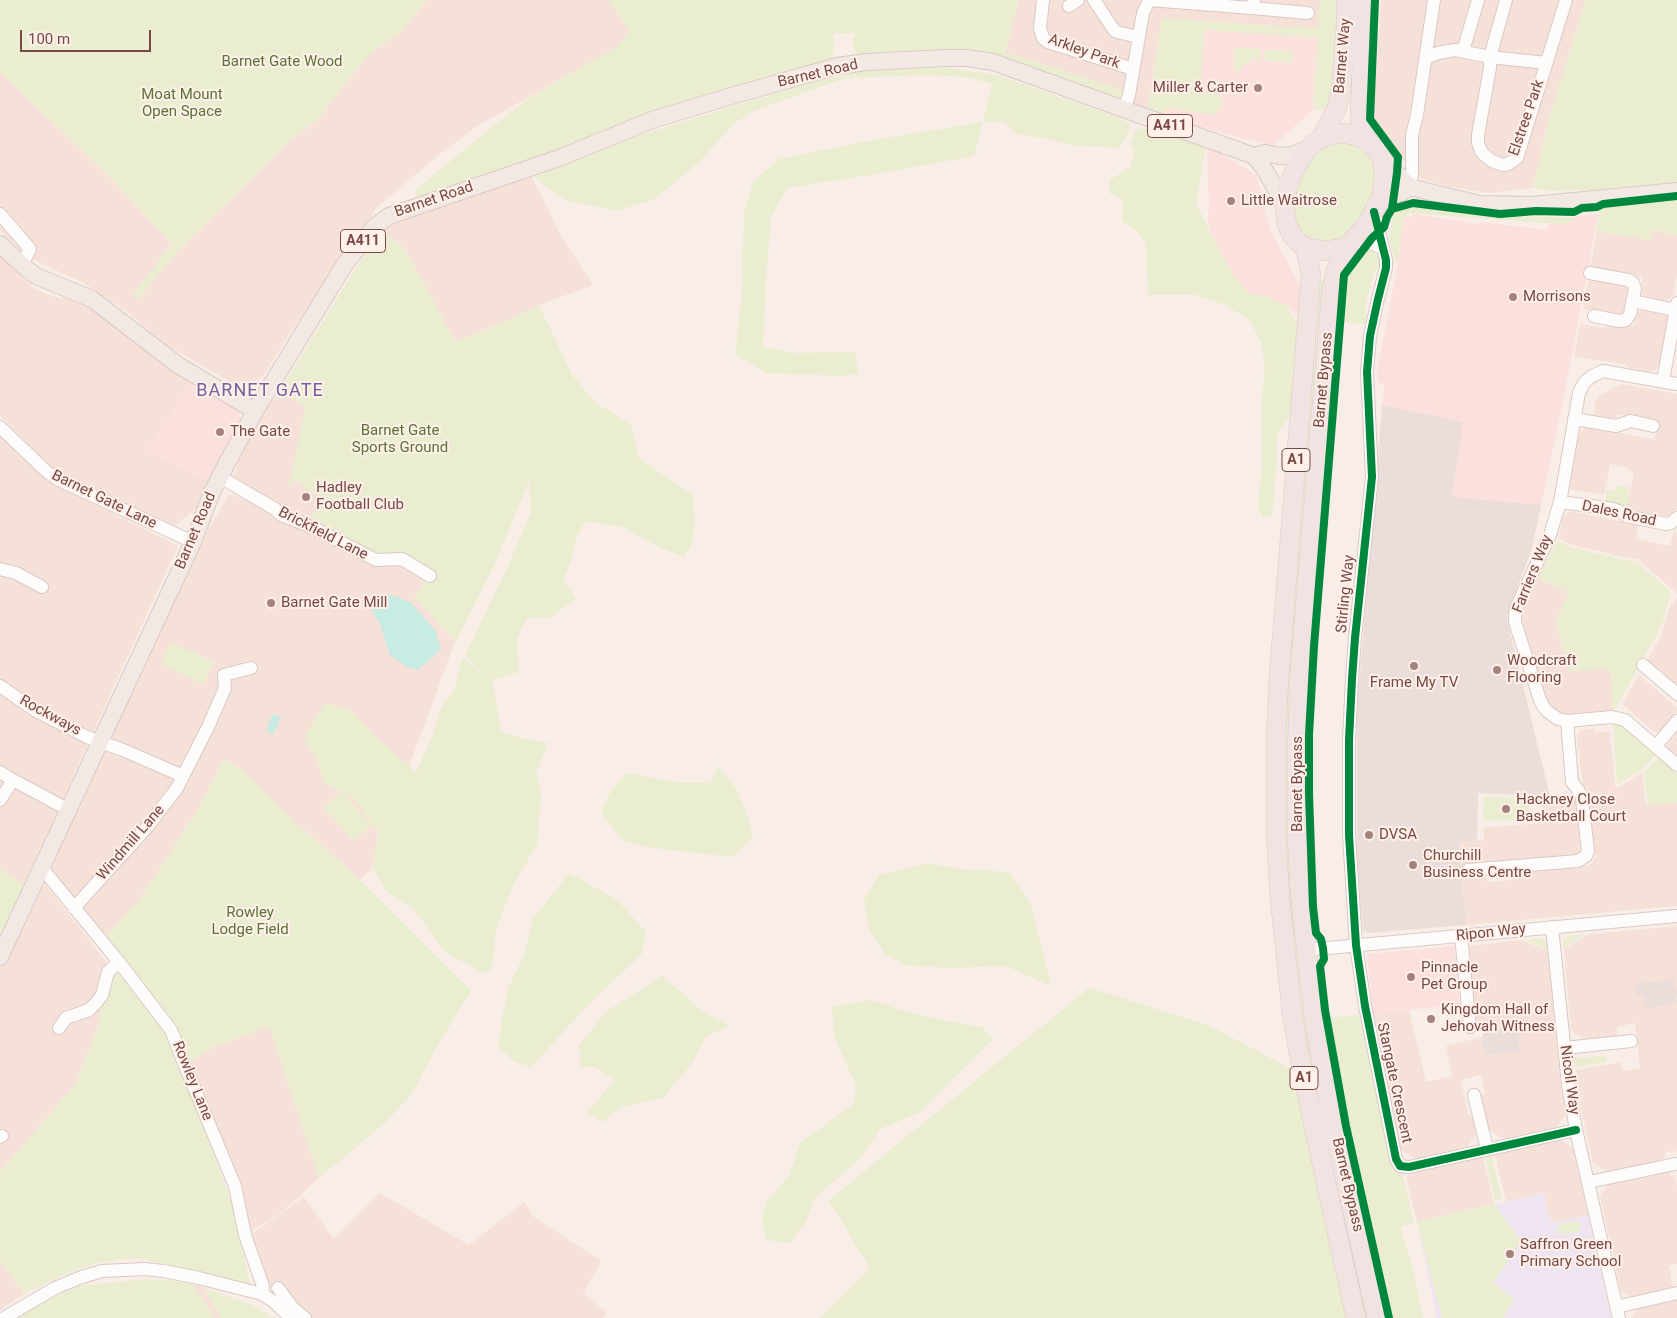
<!DOCTYPE html>
<style>
body{margin:0}
#map{position:relative;width:1677px;height:1318px;overflow:hidden;background:#f8ede7;font-family:Roboto,sans-serif}
canvas{display:block}
.scale{position:absolute;left:20px;top:30px;width:131px;height:22px;box-sizing:border-box;border:2px solid #784945;border-top:0;padding-left:6px;font-size:15px;line-height:18px;white-space:nowrap;color:#784945;-webkit-text-stroke:4px #fff0e9;paint-order:stroke}
</style>
<div id="map">
<canvas width="1677" height="1318"></canvas>
<div class="scale">100 m</div>
</div>
<script>
const g = document.querySelector('canvas').getContext('2d');
g.lineJoin = 'round';
function fill(path, color) {
  g.fillStyle = color;
  g.fill(path, 'evenodd');
}
function poly(rows) {
  const path = new Path2D();
  for (const r of rows) {
    path.moveTo(r[0], r[1]);
    for (let i = 2; i < r.length; i += 2) path.lineTo(r[i], r[i + 1]);
  }
  return path;
}
function strokePath(path, color, width, dash) {
  g.strokeStyle = color;
  g.lineWidth = width;
  g.lineCap = dash ? 'butt' : 'round';
  g.setLineDash(dash || []);
  g.stroke(path);
}
function label(font, color, halo, rows, align = 'center') {
  g.font = font + ' Roboto,sans-serif';
  g.lineWidth = 4;
  g.setLineDash([]);
  g.textBaseline = 'middle';
  g.strokeStyle = halo;
  g.fillStyle = color;
  for (const [text, x, y, turn = 0] of rows) {
    g.save();
    g.translate(x, y);
    g.rotate((+turn || 0) * Math.PI / 180);
    g.textAlign = isNaN(turn) ? turn : align;
    if (halo) g.strokeText(text, 0, 0);
    g.fillText(text, 0, 0);
    g.restore();
  }
}
fill(poly([
 [427,0,609,0,630,31,618,46,608,53,477,126,440,154,375,209,366,228,341,266,291,331,263,377,250,384,231,382,168,346,126,311,84,283,38,262,18,248,0,230,0,72,106,173,178,251,290,141,319,118,341,88,371,53,401,32],
 [1018,0,1320,0,1319,29,1162,18,1147,111,1004,61],
 [1381,0,1586,0,1549,118,1533,188,1488,193,1446,186,1420,178,1398,153,1372,118,1377,66],
 [531,175,560,234,593,285,539,305,509,320,455,342,405,249,382,230,399,220],
 [1652,230,1677,235,1677,274,1673,296,1665,301,1645,298,1641,292,1643,277,1590,268,1597,231,1650,240],
 [0,250,9,259,19,274,35,289,54,297,77,300,99,310,193,380,147,450,209,482,197,508,173,527,58,473,0,416],
 [1589,278,1624,284,1629,290,1625,311,1619,315,1583,309],
 [1644,308,1665,313,1669,319,1660,365,1658,368,1650,372,1630,368,1625,364,1574,357,1580,324,1605,328,1607,324,1610,322,1634,326,1637,313],
 [1621,384,1677,394,1677,509,1669,516,1655,516,1631,512,1626,510,1634,474,1628,468,1610,464,1604,495,1568,489,1576,439,1584,429,1593,427,1655,440,1658,422,1617,414,1617,417,1611,420,1593,416,1597,397],
 [276,397,290,398,306,406,290,486,297,479,323,501,304,524,402,559,430,575,414,596,455,642,371,869,360,880,282,810,241,769,224,759,197,811,140,899,106,936,49,867,194,554,229,494,274,508,234,477,241,449,256,420],
 [0,435,53,483,178,546,79,763,27,887,0,868],
 [1569,511,1638,525,1636,539,1670,546,1673,534,1677,532,1677,593,1637,559,1632,559,1569,544,1559,538,1563,518],
 [1538,578,1569,592,1556,621,1569,671,1605,669,1610,673,1613,710,1563,715,1553,712,1543,700,1522,619,1523,610],
 [1677,598,1677,688,1646,663,1661,636,1670,606],
 [1639,675,1677,708,1677,712,1661,731,1658,732,1655,732,1622,704],
 [1594,729,1595,732,1610,731,1615,787,1619,787,1642,773,1646,806,1677,803,1677,906,1466,925,1459,841,1484,840,1483,828,1543,823,1541,800,1556,799,1573,794,1577,803,1581,851,1576,856,1485,864,1487,882,1512,880,1512,873,1585,866,1591,864,1595,858,1588,787,1583,787,1577,735,1581,730],
 [1677,734,1677,757,1667,747],
 [45,884,108,964,103,970,100,1021,75,1085,0,1172,0,964],
 [1677,926,1677,989,1675,989,1673,979,1635,985,1643,994,1677,1004,1676,995,1677,995,1677,1154,1676,1151,1666,1152,1663,1160,1608,1172,1593,1163,1578,1095,1576,1070,1621,1062,1623,1071,1640,1068,1635,1023,1617,1027,1617,1037,1584,1040,1571,1030,1564,949,1589,934],
 [1521,940,1548,951,1561,1086,1566,1114,1556,1127,1504,1139,1488,1129,1480,1095,1485,1094,1481,1075,1461,1080,1468,1115,1474,1117,1478,1131,1467,1148,1416,1159,1399,1148,1378,1047,1373,1013,1409,1010,1426,1082,1452,1076,1446,1046,1482,1037,1484,1055,1519,1052,1517,1028,1485,1031,1478,1024,1473,1024,1468,946],
 [269,1026,319,1178,283,1211,249,1233,189,1063,207,1050],
 [1559,1139,1573,1148,1588,1215,1551,1223,1544,1193,1506,1202,1495,1154],
 [1483,1157,1494,1204,1417,1222,1406,1177,1409,1174],
 [1669,1171,1671,1176,1675,1176,1677,1186,1677,1264,1669,1266,1673,1289,1634,1298,1621,1291,1600,1196,1610,1182],
 [380,1193,469,1245,524,1202,534,1217,601,1261,583,1294,607,1312,603,1318,298,1318,275,1294,263,1270,249,1236,304,1197,334,1239],
 [0,1262,24,1293,0,1311],
 [191,1282,266,1313,272,1318,215,1318],
 [1677,1299,1677,1318,1631,1318,1637,1308]
]), '#f6e1d8');
fill(poly([
 [1162,18,1319,29,1313,102,1315,108,1273,146,1168,119,1147,111],
 [1207,146,1257,175,1270,230,1303,291,1305,325,1286,304,1259,300,1238,285,1219,258,1208,221,1209,205],
 [1413,214,1479,224,1483,222,1547,230,1551,220,1598,214,1565,391,1541,505,1452,497,1463,422,1382,405,1385,386,1379,383,1377,378,1378,367,1397,268,1404,220,1405,217,1412,217],
 [193,380,226,400,240,413,241,423,229,448,217,464,209,482,147,450],
 [1454,946,1460,1005,1373,1013,1367,954]
]), '#fce0dd');
fill(poly([
 [1382,405,1463,422,1452,497,1541,505,1532,548,1507,616,1508,624,1550,796,1478,793,1477,840,1459,842,1466,925,1368,933,1363,931,1357,854,1357,710],
 [1674,979,1675,989,1677,989,1677,995,1676,995,1677,1004,1645,1008,1643,994,1636,995,1635,984],
 [1517,1028,1520,1052,1484,1055,1482,1037,1485,1031]
]), '#ebddd9');
fill(poly([
 [1544,1193,1551,1223,1588,1215,1611,1318,1437,1318,1417,1222]
]), '#efe5f1');
fill(poly([
 [0,0,427,0,400,33,371,53,341,88,319,118,290,141,178,251,138,299,133,295,172,244,106,173,0,72],
 [609,0,1018,0,1004,61,874,57,855,54,852,41,855,33,833,33,834,43,832,60,660,110,520,164,416,200,415,190,527,99,618,46,629,31],
 [1320,0,1339,0,1334,75,1327,107,1317,111,1313,102,1318,38,1205,30,1200,92,1220,95,1222,103,1221,110,1211,115,1168,108,1162,116,1148,108,1162,18,1318,29],
 [1586,0,1677,0,1677,185,1637,189,1551,191,1533,188,1549,118],
 [1235,48,1260,49,1260,61,1258,62,1256,58,1241,67,1242,69,1236,73,1234,73],
 [1265,50,1293,51,1292,63,1265,61],
 [1011,54,1123,90,1126,94,1123,100,1010,63,1008,58],
 [896,67,950,68,996,75,1118,117,1130,124,1126,139,1118,148,1070,145,1049,139,1018,134,1004,122,983,122,974,156,876,174,787,188,771,217,766,279,763,347,795,353,855,352,858,374,842,376,767,373,735,355,742,293,744,214,753,182,779,159,885,138,983,122,992,84,965,77,929,75,845,78,754,111,735,123,698,163,655,199,616,211,565,200,531,175,609,145,799,86,862,70],
 [1140,128,1206,146,1196,203,1210,232,1234,276,1250,294,1267,296,1287,306,1298,327,1292,413,1277,434,1277,459,1272,515,1263,518,1258,506,1262,466,1261,411,1265,367,1261,342,1249,320,1225,305,1196,295,1148,295,1146,243,1136,230,1122,221,1123,199,1109,193,1110,180,1131,166,1134,150,1130,143,1135,132],
 [1335,141,1355,145,1369,155,1376,170,1376,188,1366,209,1345,237,1331,243,1317,243,1302,236,1294,224,1292,207,1300,179,1312,156,1322,147],
 [1677,199,1677,235,1652,230,1650,240,1597,231,1598,214,1603,205],
 [1412,205,1502,217,1574,217,1574,221,1568,224,1546,223,1409,213,1404,220,1397,265,1389,240,1392,219,1397,211],
 [382,230,405,249,455,342,509,320,539,305,572,375,596,403,631,425,639,458,693,495,695,523,692,542,684,557,659,547,622,527,585,521,576,539,571,561,563,580,576,599,551,617,527,618,517,638,519,672,492,680,501,732,521,738,548,743,536,773,541,793,537,845,514,883,496,929,492,968,484,974,445,952,415,911,387,892,373,868,378,832,354,799,342,792,371,825,354,841,324,808,341,792,324,783,318,763,304,738,325,703,350,710,378,739,416,772,433,735,441,708,454,691,462,658,485,675,465,656,509,564,531,512,529,481,494,566,456,642,414,596,430,576,402,559,376,560,304,524,323,501,297,480,289,487,306,406,290,398,276,397,366,252],
 [1367,248,1370,249,1377,255,1380,263,1379,268,1375,270,1365,306,1367,313,1365,324,1343,322,1347,275],
 [1319,280,1323,280,1317,366,1295,926,1369,1318,1364,1318,1321,1126,1301,1021,1290,926,1284,831,1284,745,1288,658],
 [1615,485,1630,488,1626,510,1605,503,1607,490,1614,491],
 [1557,541,1570,547,1638,563,1671,592,1662,625,1615,710,1613,710,1610,673,1605,669,1569,671,1556,621,1569,592,1538,578],
 [171,642,214,662,203,684,161,664],
 [1613,723,1619,725,1629,732,1656,755,1643,769,1617,784],
 [1659,757,1677,774,1677,803,1648,806,1644,773],
 [224,759,241,769,282,810,360,880,471,991,437,1046,412,1094,384,1124,319,1178,269,1026,207,1050,189,1063,106,936,140,899,197,811],
 [718,766,736,788,749,820,753,836,732,857,646,847,621,839,601,811,611,791,627,773,680,783,710,783],
 [1484,797,1529,799,1528,821,1483,820],
 [930,863,959,869,1008,872,1030,901,1051,986,1006,966,950,968,906,965,885,954,869,929,864,900,879,875],
 [0,868,27,887,0,934],
 [569,873,617,900,646,932,642,954,590,1003,531,1067,515,1062,498,1047,502,1019,508,988,524,955,533,919],
 [1585,934,1563,948,1563,940,1569,936],
 [1540,938,1547,943,1547,949,1524,940],
 [116,971,164,1031,181,1069,234,1209,250,1285,195,1271,136,1258,98,1263,68,1273,24,1293,0,1262,0,1172,75,1085,100,1022,102,995],
 [662,976,704,1012,729,1026,706,1036,693,1062,663,1098,624,1106,602,1122,587,1112,615,1080,596,1067,581,1067,579,1045,607,1011],
 [1089,988,1208,1025,1295,1071,1348,1318,820,1318,870,1269,829,1200],
 [871,1000,904,1011,946,1021,982,1027,993,1039,921,1112,880,1129,859,1160,815,1198,806,1221,790,1243,766,1240,762,1218,767,1201,789,1176,801,1142,854,1104,856,1085,834,1037,832,1007],
 [1358,1015,1364,1027,1402,1171,1414,1223,1400,1226,1412,1266,1423,1318,1391,1318,1349,1133,1328,1018],
 [1603,1056,1607,1058,1607,1062,1576,1067,1574,1065,1574,1058],
 [1491,1155,1502,1199,1495,1200,1485,1156],
 [1494,1204,1521,1241,1493,1283,1514,1299,1503,1318,1442,1318,1417,1222],
 [1579,1220,1581,1231,1560,1235,1558,1224],
 [149,1279,191,1282,215,1318,18,1318,40,1304,78,1286],
 [207,1289,252,1305,275,1318,221,1318,206,1293]
]), '#eaedd0');
fill(poly([
 [390,594,411,603,435,630,441,649,418,670,407,667,390,655,380,624,372,611,376,599],
 [273,714,281,717,273,735,266,731]
]), '#c8ebe4');
const minor = poly([
 [1043,0,1040,28,1043,38,1048,42,1133,69],
 [1094,0,1114,30,1117,32,1138,37],
 [1149,0,1252,8,1254,0],
 [1506,0,1490,57,1490,68,1478,135,1478,143,1482,153,1492,161,1503,165,1508,164,1517,158,1566,0],
 [1069,6,1078,0],
 [1252,8,1308,13],
 [1463,51,1478,0],
 [1426,58,1438,53,1455,50,1490,57,1546,63],
 [1124,110,1129,95,1143,13,1149,0],
 [1410,187,1412,172,1412,135,1417,115,1434,0],
 [1374,212,1386,260,1386,268,1378,299,1370,336,1367,372,1372,477,1355,638,1352,679,1349,740,1349,835,1356,945,1365,1006,1396,1159,1400,1166,1409,1167,1576,1130],
 [0,214,30,249,22,265],
 [1351,244,1369,242,1382,248],
 [1590,273,1628,280,1633,283,1635,289,1630,314,1626,320,1619,321,1594,316],
 [1632,301,1676,310],
 [1663,381,1677,303],
 [1677,384,1603,371,1592,376,1584,383,1579,393,1560,502,1550,535,1516,608,1515,615,1515,622,1540,700,1543,706,1547,711,1558,719,1567,721,1612,717,1625,720,1677,765],
 [1574,419,1616,426,1631,421,1653,426],
 [0,427,46,471,57,479,193,542],
 [220,477,275,509,281,515,314,528,376,560,402,559,430,576],
 [1560,502,1613,509,1621,512,1626,516,1666,524,1671,523,1677,518],
 [0,569,16,573,42,587],
 [1643,665,1677,694],
 [0,686,36,711,87,737,123,750,183,776],
 [1656,746,1677,721],
 [0,772,13,780],
 [0,800,13,780,69,810],
 [42,868,119,962,171,1030,185,1066,235,1186,245,1235,263,1286,262,1294,273,1301,291,1318],
 [1468,870,1578,861,1586,856,1588,851,1582,799,1581,794,1572,782,1567,721],
 [74,908,148,826,177,788,208,727,225,688,224,675,251,668],
 [1552,927,1568,1084,1576,1130,1619,1318],
 [1461,936,1470,1027],
 [1306,950,1677,916],
 [59,1028,66,1018,89,1010,96,1003,102,995,108,972,119,962],
 [1565,1048,1631,1041],
 [1474,1095,1487,1149],
 [0,1137,2,1136],
 [1589,1182,1675,1164],
 [278,1288,293,1308,305,1318],
 [1616,1307,1677,1293],
 [4,1318,55,1288,79,1278,102,1271,145,1269,163,1271,199,1278,262,1294]
]);
const major = poly([
 [1254,156,1265,153,1280,156,1292,155,1307,149],
 [1383,160,1410,187,1479,204,1533,205,1677,191],
 [1381,198,1401,193,1410,187],
 [0,244,22,265,36,276,92,299,178,365,255,411],
 [0,957,193,542,212,492,227,463,255,411,345,264,373,228,389,216,559,158,652,120,728,97,837,66,867,62,946,58,967,58,993,62,1254,156,1263,167,1284,203]
]);
const highway = poly([
 [1365,0,1360,112,1360,119,1367,141],
 [1344,133,1360,137,1367,141,1376,150,1383,160,1384,181,1381,198,1366,226,1347,247,1324,251,1305,247,1298,242,1292,235,1287,225,1284,203,1288,187,1295,169,1307,149,1321,138,1334,134,1344,133],
 [1321,138,1337,108,1341,90,1346,25,1346,0],
 [1305,247,1311,274,1279,676,1276,736,1276,834,1280,899,1292,1015,1302,1070,1325,1178,1356,1318],
 [1347,247,1335,273,1331,295,1300,673,1297,754,1297,831,1300,893,1314,1016,1330,1112,1377,1318]
]);
strokePath(minor, '#d9c9c5', 14);
strokePath(major, '#dacac6', 18);
strokePath(highway, '#dacac6', 20);
strokePath(minor, '#fefcfb', 12);
strokePath(major, '#f2e9e4', 16);
strokePath(highway, '#f2e3e3', 19);
strokePath(poly([
 [1375,0,1370,119,1398,157,1397,173,1392,209,1387,217,1384,227,1372,238,1344,275,1314,646,1309,735,1309,794,1313,907,1316,933,1321,939,1323,948,1324,959,1320,966,1325,1010,1346,1126,1389,1318],
 [1392,209,1413,203,1500,214,1536,211,1574,212,1582,208,1597,207,1603,204,1677,196],
 [1374,212,1386,260,1386,268,1378,299,1370,336,1367,372,1372,477,1355,638,1352,679,1349,740,1349,835,1356,945,1365,1006,1396,1159,1400,1166,1409,1167,1576,1130]
]), '#00873e', 8);
for (const [x, y, r, color] of [
 [1258,88,5,"#a5827e"],
 [1231,201,5,"#a5827e"],
 [1513,297,5,"#a5827e"],
 [220,432,5,"#a5827e"],
 [306,497,5,"#a5827e"],
 [271,603,5,"#a5827e"],
 [1414,666,5,"#a5827e"],
 [1497,670,5,"#a5827e"],
 [1506,809,5,"#a5827e"],
 [1369,835,5,"#a5827e"],
 [1413,865,5,"#a5827e"],
 [1411,977,5,"#a5827e"],
 [1431,1019,5,"#a5827e"],
 [1510,1254,5,"#a5827e"]
]) {
  const dot = new Path2D();
  dot.arc(x, y, r, 0, 2 * Math.PI);
  g.fillStyle = color;
  g.fill(dot);
  strokePath(dot, '#fff0e9', 2);
}
for (const [x, y, w] of [
 [1170,126,45],
 [363,241,45],
 [1296,460,28],
 [1304,1078,28]
]) {
  const box = new Path2D();
  box.roundRect(x - w / 2, y - 11.5, w, 23, 4);
  g.fillStyle = '#fff0e9';
  g.fill(box);
  strokePath(box, '#784945', 1);
}
label('bold 14px', '#784945', null, [
 ["A411",1170,126],
 ["A411",363,241],
 ["A1",1296,460],
 ["A1",1304,1078]
]);
label('15px', '#784945', '#fff0e9', [
 ["Arkley Park",1084,52,20],
 ["Barnet Way",1343,56,-85],
 ["Barnet Road",818,74,-13],
 ["Elstree Park",1527,118,-71],
 ["Barnet Road",434,200,-19],
 ["Barnet Bypass",1324,380,-85],
 ["Barnet Gate Lane",104,500,26],
 ["Dales Road",1619,514,12],
 ["Barnet Road",196,531,-67],
 ["Brickfield Lane",323,534,27],
 ["Farriers Way",1533,574,-68],
 ["Stirling Way",1346,594,-84],
 ["Rockways",50,716,29],
 ["Barnet Bypass",1298,784,-90],
 ["Windmill Lane",131,843,-49],
 ["Ripon Way",1491,933,-6],
 ["Nicoll Way",1569,1080,82],
 ["Rowley Lane",192,1081,68],
 ["Stangate Crescent",1394,1083,78],
 ["Barnet Bypass",1347,1185,77]
]);
label('15px', '#5a7337', '#fff0e9', [
 ["Barnet Gate Wood",282,62],
 ["Moat Mount",182,95],
 ["Open Space",182,112],
 ["Barnet Gate",400,431],
 ["Sports Ground",400,448],
 ["Rowley",250,913],
 ["Lodge Field",250,930]
]);
label('15px', '#784945', '#fff0e9', [
 ["Miller & Carter",1248,88,"right"],
 ["Little Waitrose",1241,201],
 ["Morrisons",1523,297],
 ["The Gate",230,432],
 ["Hadley",316,488],
 ["Football Club",316,505],
 ["Barnet Gate Mill",281,603],
 ["Woodcraft",1507,661],
 ["Flooring",1507,678],
 ["Frame My TV",1414,683,"center"],
 ["Hackney Close",1516,800],
 ["Basketball Court",1516,817],
 ["DVSA",1379,835],
 ["Churchill",1423,856],
 ["Business Centre",1423,873],
 ["Pinnacle",1421,968],
 ["Pet Group",1421,985],
 ["Kingdom Hall of",1441,1010],
 ["Jehovah Witness",1441,1027],
 ["Saffron Green",1520,1245],
 ["Primary School",1520,1262]
], 'left');
g.letterSpacing = '1px';
label('18px', '#77609c', '#fff0e9', [
 ["BARNET GATE",260,391]
]);
g.letterSpacing = '0px';
</script>
